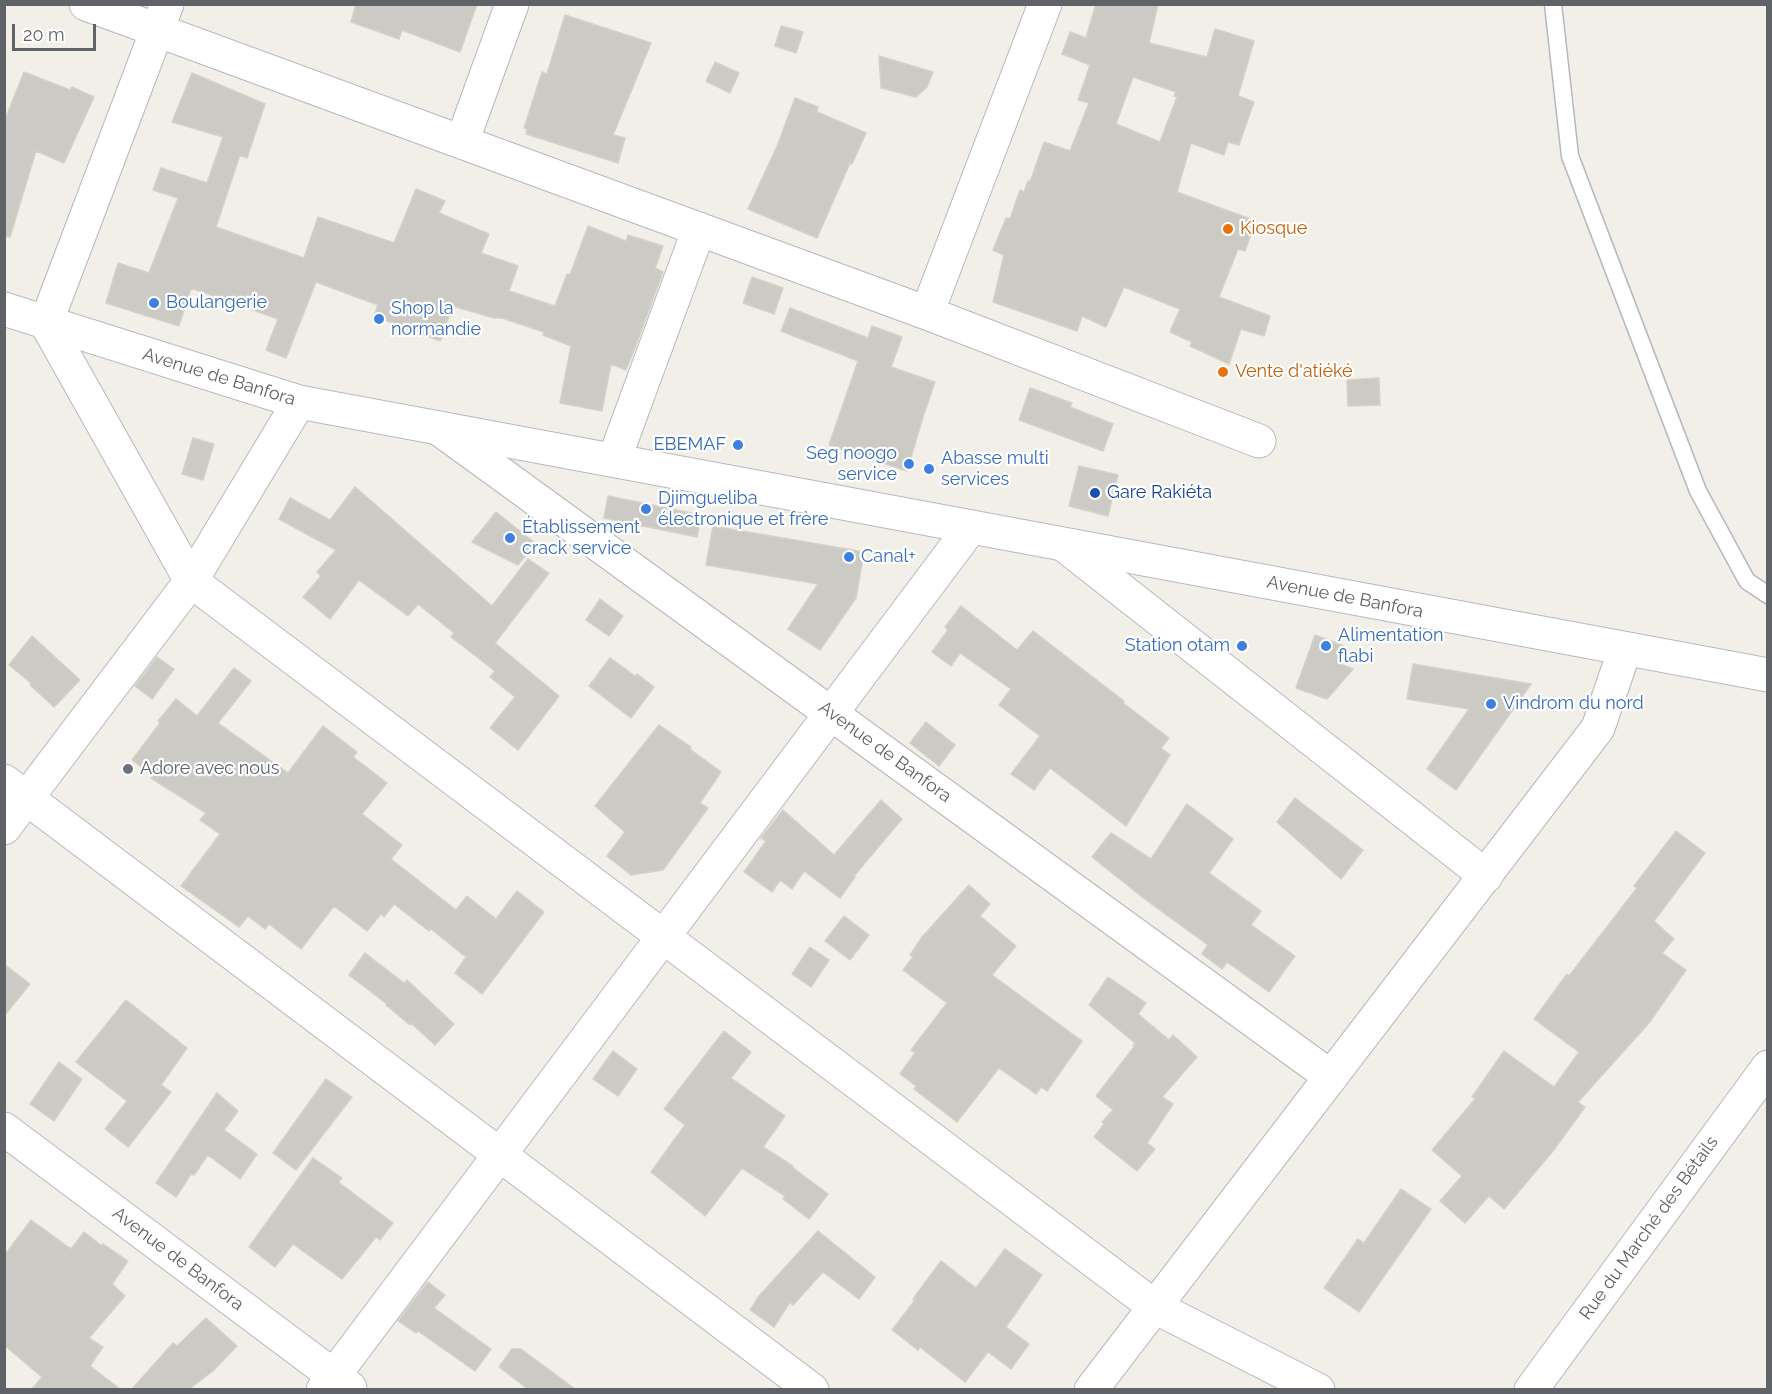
<!DOCTYPE html>
<meta charset="utf-8">
<style>
body{margin:0}
#map{position:relative;width:1772px;height:1394px;overflow:hidden;background:#f1efe8;font-family:Raleway,sans-serif}
canvas{display:block}
.frame{position:absolute;inset:0;border:6px solid #5f6368;pointer-events:none}
.scale{position:absolute;left:12px;top:24px;width:84px;height:27px;box-sizing:border-box;border:3px solid #5f6368;border-top:0;padding-left:8px;font-size:18px;line-height:21px;white-space:nowrap;color:#5f6368;-webkit-text-stroke:4px #fff;paint-order:stroke}
</style>
<div id="map">
<canvas width="1772" height="1394"></canvas>
<div class="frame"></div>
<div class="scale">20 m</div>
</div>
<script>
const g = document.querySelector('canvas').getContext('2d');
g.lineJoin = 'round';
function fill(path, color) {
  g.fillStyle = color;
  g.fill(path, 'evenodd');
}
function poly(rows) {
  const path = new Path2D();
  for (const r of rows) {
    path.moveTo(r[0], r[1]);
    for (let i = 2; i < r.length; i += 2) path.lineTo(r[i], r[i + 1]);
  }
  return path;
}
function strokePath(path, color, width, dash) {
  g.strokeStyle = color;
  g.lineWidth = width;
  g.lineCap = dash ? 'butt' : 'round';
  g.setLineDash(dash || []);
  g.stroke(path);
}
function label(font, color, halo, rows, align = 'center') {
  g.font = font + ' Raleway,sans-serif';
  g.lineWidth = 4.5;
  g.setLineDash([]);
  g.textBaseline = 'middle';
  g.strokeStyle = halo;
  g.fillStyle = color;
  for (const [text, x, y, turn = 0] of rows) {
    g.save();
    g.translate(x, y);
    g.rotate((+turn || 0) * Math.PI / 180);
    g.textAlign = isNaN(turn) ? turn : align;
    if (halo) g.strokeText(text, 0, 0);
    g.fillText(text, 0, 0);
    g.restore();
  }
}
const building = poly([
 [356,4,477,4,460,52,402,30,399,39,351,22,356,4],
 [1096,4,1158,4,1149,43,1207,57,1215,29,1254,41,1238,96,1254,102,1239,145,1228,142,1224,155,1191,143,1177,192,1256,221,1245,251,1238,249,1219,297,1270,316,1264,336,1241,329,1229,364,1190,346,1192,342,1170,332,1180,309,1124,287,1106,327,1082,316,1077,331,993,302,1004,255,993,250,1006,218,1010,219,1020,190,1024,192,1028,181,1030,182,1044,142,1070,151,1089,103,1078,100,1090,65,1062,54,1070,32,1086,38,1096,4],
 [1133,77,1176,92,1174,96,1177,97,1160,142,1116,124,1133,77],
 [565,15,651,43,613,135,625,138,618,163,526,134,527,129,524,128,542,72,547,74,565,15],
 [781,26,803,32,796,53,775,46,781,26],
 [879,56,933,72,927,87,916,97,881,88,879,56],
 [715,62,739,73,730,93,706,81,715,62],
 [24,72,70,90,72,87,94,97,64,163,36,151,10,237,4,236,4,122,24,72],
 [192,73,265,104,247,158,240,155,216,227,304,258,318,217,394,243,416,189,445,201,439,213,489,234,481,253,518,266,509,291,555,306,567,274,570,275,588,226,626,241,628,235,663,246,655,268,663,272,636,345,626,370,611,364,602,411,560,403,571,346,543,335,544,332,502,318,494,318,453,306,440,341,374,316,378,305,316,282,286,358,266,350,278,319,191,288,179,326,106,303,118,263,149,273,178,198,153,190,161,168,207,183,223,137,172,122,192,73],
 [795,98,818,107,817,112,866,133,852,164,850,163,817,238,748,209,778,144,795,98],
 [752,277,783,288,774,314,743,303,752,277],
 [790,308,868,338,872,326,902,337,891,367,935,382,923,417,907,471,829,445,858,361,781,331,790,308],
 [1379,378,1380,405,1348,406,1347,380,1379,378],
 [1030,388,1072,403,1070,407,1113,424,1103,451,1019,420,1030,388],
 [193,438,214,444,203,480,182,474,193,438],
 [1079,466,1118,475,1108,516,1069,506,1079,466],
 [355,487,492,606,528,559,549,573,495,643,559,696,518,750,490,728,515,697,490,677,495,671,451,637,454,633,418,604,408,616,359,580,330,619,303,597,321,576,317,572,336,550,279,519,290,498,330,520,355,487],
 [608,496,701,515,697,537,604,518,608,496],
 [496,512,535,543,518,565,472,542,496,512],
 [713,526,864,552,856,598,820,650,788,629,818,584,706,565,713,526],
 [600,599,623,616,609,636,586,620,600,599],
 [961,606,1017,650,1033,631,1124,701,1123,703,1169,738,1161,748,1170,755,1126,826,1050,768,1034,790,1011,774,1040,736,999,705,1011,689,960,653,951,666,932,652,948,630,945,627,961,606],
 [1315,635,1344,646,1338,663,1353,669,1327,699,1296,688,1315,635],
 [32,636,80,680,54,707,30,685,31,683,9,665,32,636],
 [157,657,174,669,152,699,135,686,157,657],
 [610,658,635,676,637,674,654,687,631,718,589,686,610,658],
 [1413,664,1531,684,1456,790,1427,769,1469,709,1407,699,1413,664],
 [234,668,251,681,218,723,288,773,323,726,357,752,353,757,387,783,362,814,402,845,391,859,456,910,467,896,496,919,517,891,544,912,482,994,455,973,466,957,431,929,429,931,394,904,384,917,381,914,367,931,334,906,301,949,269,924,265,929,248,916,239,927,181,886,220,834,200,820,206,813,151,778,153,776,132,760,160,723,158,721,176,699,197,716,234,668],
 [926,722,955,745,939,766,910,743,926,722],
 [659,725,691,747,690,749,721,772,700,803,708,808,663,870,631,875,607,856,625,832,595,806,659,725],
 [1295,798,1363,850,1341,879,1277,822,1295,798],
 [881,800,902,819,854,876,855,877,840,898,804,871,792,889,780,880,772,892,744,872,766,841,761,838,783,810,834,855,881,800],
 [1187,804,1233,839,1209,873,1261,911,1251,925,1295,956,1269,992,1227,962,1222,969,1202,954,1208,945,1146,900,1092,857,1111,833,1151,859,1187,804],
 [1676,831,1705,853,1654,921,1674,939,1662,953,1686,970,1649,1023,1578,1102,1585,1107,1553,1151,1504,1209,1489,1196,1465,1223,1440,1201,1462,1176,1432,1150,1475,1099,1472,1097,1504,1051,1554,1087,1579,1052,1534,1019,1567,974,1569,976,1637,888,1634,886,1676,831],
 [969,885,990,904,980,916,1016,946,992,975,1082,1041,1047,1091,1041,1087,1036,1094,999,1068,957,1122,914,1089,916,1086,900,1074,915,1053,911,1050,947,1003,903,970,913,957,910,955,922,937,969,885],
 [844,916,869,935,850,960,825,941,844,916],
 [810,947,829,960,811,987,792,974,810,947],
 [365,953,404,983,407,980,454,1024,435,1045,411,1023,410,1025,386,1005,387,1004,349,975,365,953],
 [4,964,30,984,4,1016,4,964],
 [1108,977,1146,1003,1138,1014,1169,1040,1173,1035,1197,1057,1162,1097,1173,1104,1147,1143,1155,1149,1137,1171,1094,1137,1104,1124,1102,1122,1113,1110,1096,1096,1134,1047,1133,1046,1135,1043,1089,1005,1108,977],
 [126,1000,187,1048,161,1085,171,1092,128,1147,105,1129,127,1101,76,1062,126,1000],
 [724,1031,751,1052,731,1078,785,1116,763,1147,793,1166,792,1167,828,1194,809,1219,783,1199,785,1196,742,1168,705,1216,651,1172,685,1125,664,1109,724,1031],
 [613,1051,637,1069,618,1096,593,1079,613,1051],
 [59,1062,82,1079,54,1121,30,1104,59,1062],
 [326,1079,352,1097,296,1170,273,1153,326,1079],
 [217,1093,238,1111,224,1130,257,1154,240,1179,208,1155,194,1175,191,1174,176,1197,156,1183,217,1093],
 [313,1158,342,1178,338,1182,393,1223,380,1240,376,1237,342,1279,293,1244,275,1267,249,1247,313,1158],
 [1401,1189,1431,1209,1359,1312,1324,1288,1358,1239,1364,1243,1401,1189],
 [31,1220,71,1249,84,1232,102,1246,103,1244,128,1261,112,1284,125,1296,89,1338,103,1347,90,1366,120,1389,32,1389,42,1377,4,1345,4,1256,31,1220],
 [818,1231,875,1277,859,1299,823,1272,793,1305,790,1302,774,1327,750,1310,759,1296,818,1231],
 [1005,1249,1042,1275,1006,1327,1029,1344,1011,1369,988,1352,965,1382,920,1347,918,1350,892,1330,915,1300,913,1299,941,1261,976,1288,1005,1249],
 [428,1282,445,1295,434,1308,491,1349,475,1371,418,1331,416,1333,398,1321,428,1282],
 [206,1318,237,1346,213,1371,189,1389,132,1389,173,1343,177,1346,206,1318],
 [512,1349,521,1349,575,1389,528,1389,499,1367,512,1349]
]);
fill(building, '#cccac5');
strokePath(building, '#d6d1c6', 1.5);
const service = poly([
 [1553,4,1570,156,1698,491,1747,581,1768,595]
]);
const minor = poly([
 [86,4,927,313,1259,441],
 [167,4,46,323,191,581,1155,1307,1318,1390],
 [462,142,512,4],
 [927,313,1045,4],
 [438,428,1331,1077],
 [614,460,699,229],
 [1064,545,1486,876],
 [4,781,812,1390],
 [4,828,191,581,299,402],
 [4,1129,350,1388],
 [323,1390,971,527],
 [1091,1390,1598,728,1625,649],
 [1531,1390,1768,1067]
]);
const secondary = poly([
 [4,309,299,402,1768,675]
]);
strokePath(service, '#b5b8bc', 19);
strokePath(minor, '#b5b8bc', 35);
strokePath(secondary, '#b6babf', 35);
strokePath(service, '#fff', 16);
strokePath(minor, '#fff', 33);
strokePath(secondary, '#fff', 33);
for (const [x, y, r, color] of [
 [1228,229,6,"#e8710a"],
 [154,303,6,"#3f7fe0"],
 [379,319,6,"#3f7fe0"],
 [1223,372,6,"#e8710a"],
 [738,445,6,"#3f7fe0"],
 [909,464,6,"#3f7fe0"],
 [929,469,6,"#3f7fe0"],
 [1095,493,6,"#1a4fb4"],
 [646,509,6,"#3f7fe0"],
 [510,538,6,"#3f7fe0"],
 [849,557,6,"#3f7fe0"],
 [1242,646,6,"#3f7fe0"],
 [1326,646,6,"#3f7fe0"],
 [1491,704,6,"#3f7fe0"],
 [128,769,6,"#6b7280"]
]) {
  const dot = new Path2D();
  dot.arc(x, y, r, 0, 2 * Math.PI);
  g.fillStyle = color;
  g.fill(dot);
  strokePath(dot, '#fff', 2);
}
label('18px', '#c56008', '#fff', [
 ["Kiosque",1240,229],
 ["Vente d'atiéké",1235,372]
], 'left');
label('18px', '#366cbe', '#fff', [
 ["Boulangerie",166,303],
 ["Shop la",391,309],
 ["normandie",391,330],
 ["EBEMAF",726,445,"right"],
 ["Seg noogo",897,454,"right"],
 ["service",897,475,"right"],
 ["Abasse multi",941,459],
 ["services",941,480],
 ["Djimgueliba",658,499],
 ["électronique et frère",658,520],
 ["Établissement",522,528],
 ["crack service",522,549],
 ["Canal+",861,557],
 ["Alimentation",1338,636],
 ["flabi",1338,657],
 ["Station otam",1230,646,"right"],
 ["Vindrom du nord",1503,704]
], 'left');
label('18px', '#5f6368', '#fff', [
 ["Avenue de Banfora",219,377,17],
 ["Avenue de Banfora",1345,597,11],
 ["Avenue de Banfora",885,752,36],
 ["Rue du Marché des Bétails",1649,1228,-54],
 ["Avenue de Banfora",178,1259,37]
]);
label('18px', '#164399', '#fff', [
 ["Gare Rakiéta",1107,493]
], 'left');
label('18px', '#5b616d', '#fff', [
 ["Adore avec nous",140,769]
], 'left');
</script>
